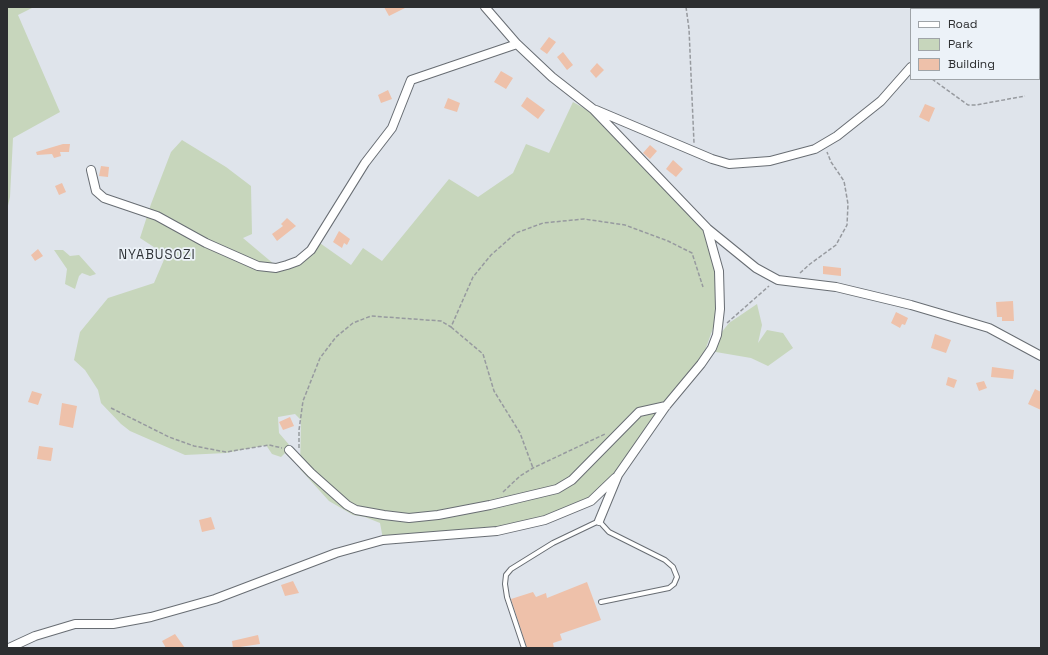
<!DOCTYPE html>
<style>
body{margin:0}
#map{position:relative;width:1048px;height:655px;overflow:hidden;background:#dfe4eb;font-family:"Space Grotesk",sans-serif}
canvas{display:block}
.frame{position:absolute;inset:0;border:8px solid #2c2e30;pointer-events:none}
.legend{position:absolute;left:910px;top:8px;width:130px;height:72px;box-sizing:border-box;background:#ecf2f8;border:1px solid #9fa4a8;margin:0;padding:5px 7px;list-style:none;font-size:12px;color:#2c2e30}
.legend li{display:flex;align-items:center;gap:8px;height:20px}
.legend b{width:20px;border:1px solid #9fa4a8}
</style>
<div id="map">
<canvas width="1048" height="655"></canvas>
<div class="frame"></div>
<ul class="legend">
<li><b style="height:5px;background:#fff"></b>Road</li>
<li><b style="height:11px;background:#c7d6bc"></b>Park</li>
<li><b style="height:11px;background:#eec1aa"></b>Building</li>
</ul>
</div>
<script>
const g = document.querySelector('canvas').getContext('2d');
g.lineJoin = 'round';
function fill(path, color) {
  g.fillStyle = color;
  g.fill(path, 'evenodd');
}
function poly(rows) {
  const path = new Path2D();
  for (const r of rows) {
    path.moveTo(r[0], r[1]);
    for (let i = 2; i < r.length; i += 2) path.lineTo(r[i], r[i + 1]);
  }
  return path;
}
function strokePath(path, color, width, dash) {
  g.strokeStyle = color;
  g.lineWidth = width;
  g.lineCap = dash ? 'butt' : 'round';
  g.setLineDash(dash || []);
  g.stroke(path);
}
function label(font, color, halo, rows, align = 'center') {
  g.font = font + ' "Space Grotesk",sans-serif';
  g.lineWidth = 3.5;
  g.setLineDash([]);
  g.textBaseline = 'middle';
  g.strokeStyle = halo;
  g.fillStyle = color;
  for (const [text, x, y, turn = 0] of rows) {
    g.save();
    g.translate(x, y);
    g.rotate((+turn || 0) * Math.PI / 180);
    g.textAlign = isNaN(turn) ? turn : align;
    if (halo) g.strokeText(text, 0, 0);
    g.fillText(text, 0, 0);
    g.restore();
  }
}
fill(poly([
 [7,7,34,7,18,15,60,112,13,138,10,197,7,210],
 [573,102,589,111,702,228,718,271,721,306,703,356,663,403,618,474,591,500,545,520,497,530,383,539,380,523,365,517,353,515,329,501,300,469,301,420,295,414,278,417,279,433,291,447,281,457,272,454,266,445,226,453,185,455,130,431,121,424,101,403,98,390,85,370,74,360,80,332,108,298,154,283,166,255,140,238,151,204,171,152,182,140,226,167,251,186,252,234,243,238,275,265,298,258,317,241,351,265,363,248,382,261,449,179,478,197,513,173,526,144,549,153],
 [54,250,63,250,70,256,79,255,96,274,90,276,82,273,79,276,75,289,65,284,67,269],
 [757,304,762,325,758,343,767,330,783,333,793,348,768,366,751,358,710,351,717,338,729,323]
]), '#c7d6bc');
fill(poly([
 [384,7,407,7,389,16],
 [549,37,556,42,547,54,540,49],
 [563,52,573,65,567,70,557,57],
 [597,63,604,70,596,78,590,71],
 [501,71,513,78,506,89,494,82],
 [388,90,392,99,381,103,378,95],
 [527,97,545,110,538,119,521,106],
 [448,98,460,103,457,112,444,108],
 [925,104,935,108,929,122,919,117],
 [63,144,70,144,69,152,60,152,61,156,54,158,52,154,37,155,36,152],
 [650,145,657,151,650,159,643,153],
 [673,160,683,169,676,177,666,169],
 [101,166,109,167,108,177,99,176],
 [62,183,66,192,59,195,55,186],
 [287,218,296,226,277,241,272,234,283,226,281,224],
 [339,231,350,239,347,245,344,243,342,248,333,242],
 [38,249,43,256,35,261,31,255],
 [823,266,841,268,841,276,823,274],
 [1013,301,1014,321,1002,321,1002,317,997,317,996,302],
 [896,312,908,318,905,325,902,324,900,328,891,323],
 [935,334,951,340,946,353,931,348],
 [992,367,1014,370,1013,379,991,377],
 [948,377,957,380,954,388,946,385],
 [984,381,987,388,979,391,976,383],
 [1035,389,1041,392,1041,410,1028,404],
 [32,391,42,394,38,405,28,402],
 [62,403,77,406,73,428,59,425],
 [290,417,294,426,283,430,279,422],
 [39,446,53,448,51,461,37,459],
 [211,517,215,529,202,532,199,520],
 [293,581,299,593,285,596,281,585],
 [587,582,601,620,560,634,562,640,553,643,554,648,527,648,511,599,533,592,536,597,546,593,547,598],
 [175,634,185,648,166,648,162,641],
 [258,635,260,644,233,648,232,641]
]), '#eec1aa');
const lane = poly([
 [524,648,507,597,505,584,506,575,511,569,553,543,599,521,609,532,665,560,673,567,677,577,674,584,669,588,601,602]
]);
const street = poly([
 [485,7,517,44,552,77,593,109,707,228,719,271,720,309,717,335,712,348,701,364,666,406,618,475,599,521],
 [948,9,949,7],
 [596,110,712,159,729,164,770,161,815,149,837,136,881,101,911,67],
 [91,170,96,191,104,198,157,216,206,243,258,266,276,268,287,265,298,261,311,250,365,163,392,128,411,80,517,44],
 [708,229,756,268,778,280,836,287,911,305,989,328,1041,356],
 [289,450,311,473,347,505,356,510,384,515,409,518,438,515,490,505,557,489,572,480,639,412,666,406],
 [9,648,35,636,75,624,113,624,151,617,215,599,336,553,383,540,497,531,545,520,591,501,615,478]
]);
strokePath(lane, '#686d73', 6);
strokePath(street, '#686d73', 10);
strokePath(poly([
 [686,7,689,29,694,143],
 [932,79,968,105,976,105,1025,96],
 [800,273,810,264,836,245,847,225,848,204,844,181,831,162,827,152],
 [727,323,769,286],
 [451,327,483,354,494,391,520,433,533,468],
 [111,408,169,437,194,446,226,452,269,445,282,448],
 [299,448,299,430,303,401,320,358,336,337,353,323,371,316,441,321,451,327,473,277,491,255,516,233,543,223,584,219,625,225,668,241,692,253,703,287],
 [503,492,520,476,533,468,605,434]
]), '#979a9f', 1.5, [4, 2]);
strokePath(lane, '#fff', 4);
strokePath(street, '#fff', 8);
g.letterSpacing = '1px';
label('13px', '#2f3338', '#ecf2f8', [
 ["NYABUSOZI",157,255]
]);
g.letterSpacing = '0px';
</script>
